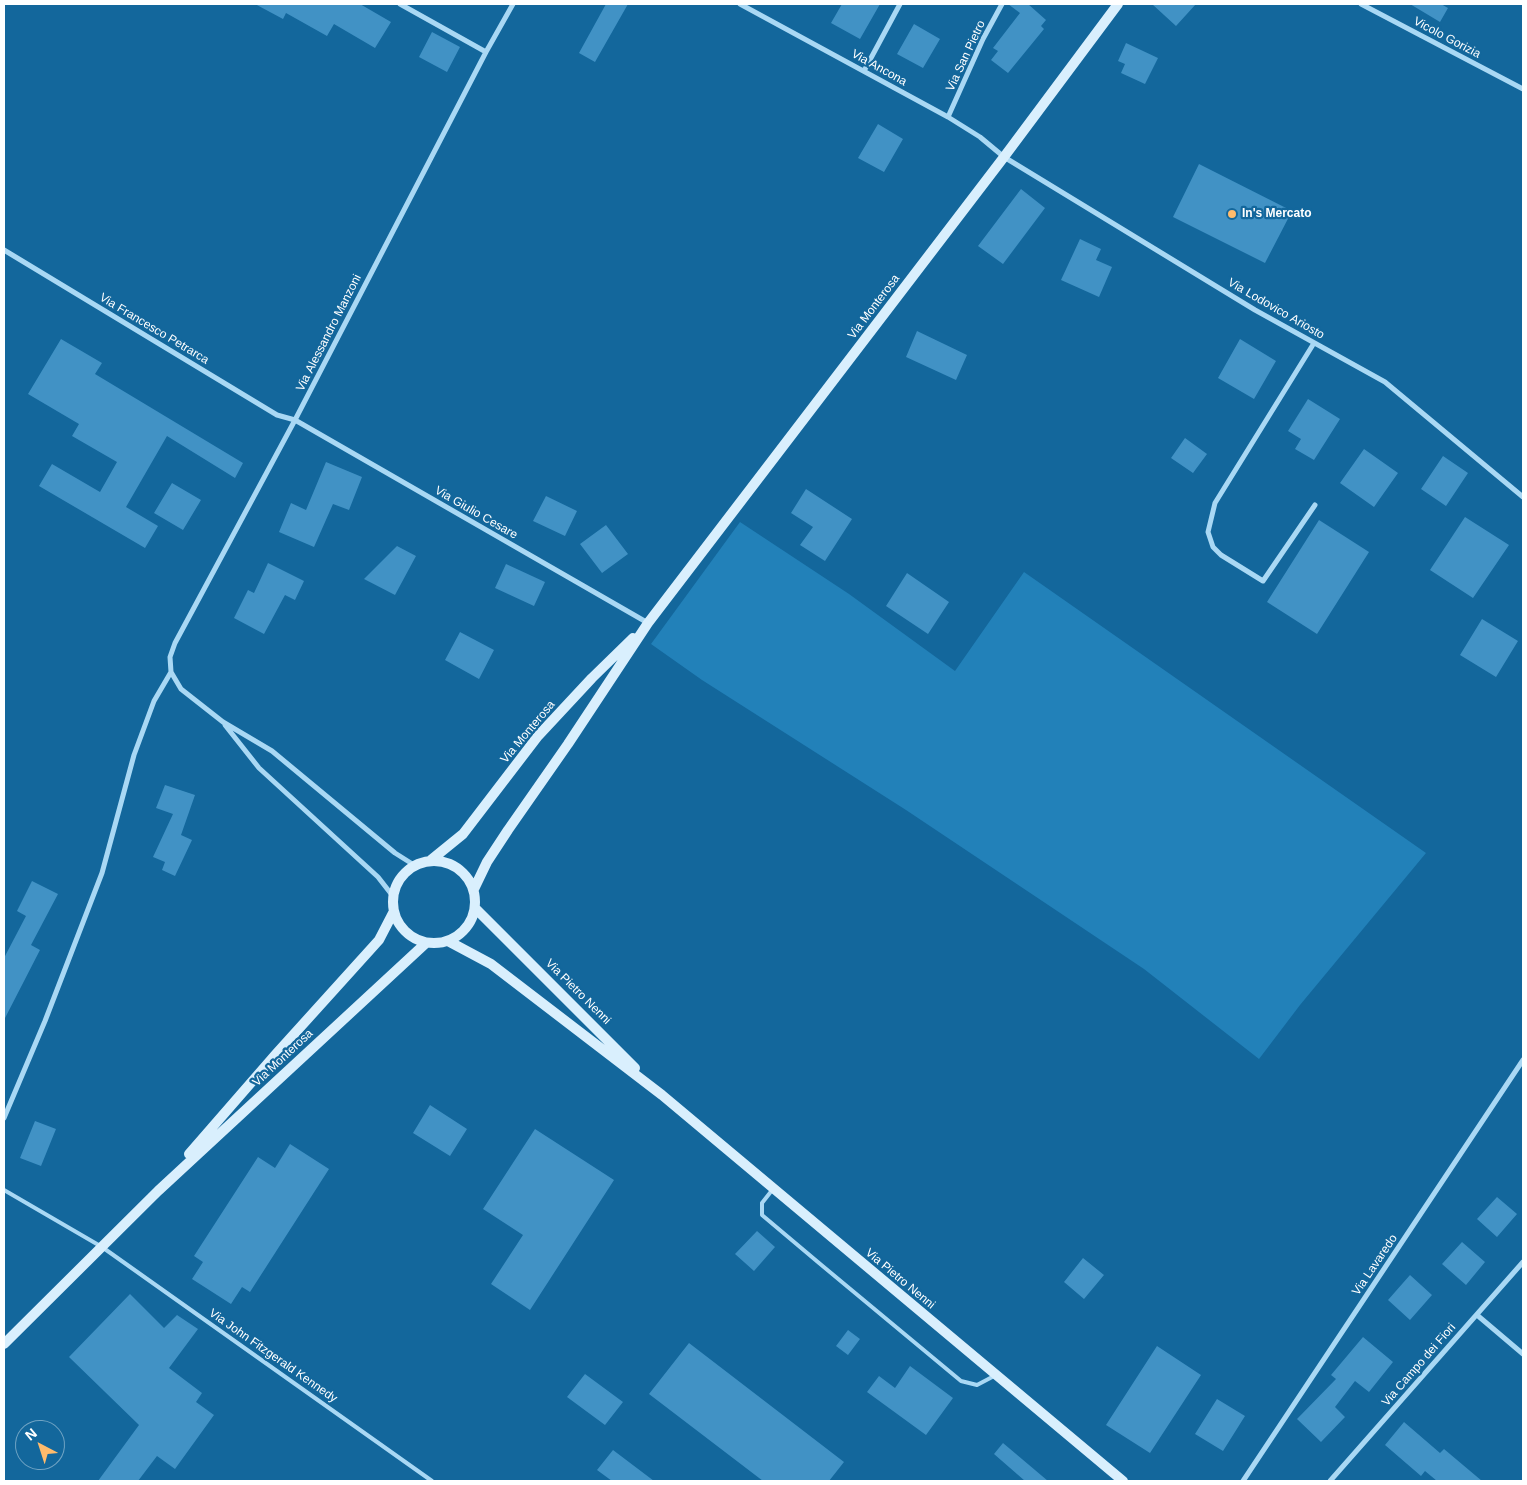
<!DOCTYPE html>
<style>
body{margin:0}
#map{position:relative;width:1527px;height:1485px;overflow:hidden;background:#13679c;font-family:Helvetica,sans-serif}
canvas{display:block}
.frame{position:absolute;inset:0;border:5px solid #fff;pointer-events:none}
.north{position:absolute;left:15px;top:1420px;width:50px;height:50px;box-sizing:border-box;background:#13679c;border:1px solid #71a4c4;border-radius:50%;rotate:320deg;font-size:14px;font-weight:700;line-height:20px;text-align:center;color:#fff}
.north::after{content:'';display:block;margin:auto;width:18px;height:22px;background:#ffbb6c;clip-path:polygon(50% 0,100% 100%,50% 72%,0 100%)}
</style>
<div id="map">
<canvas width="1527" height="1485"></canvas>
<div class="frame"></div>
<div class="north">N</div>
</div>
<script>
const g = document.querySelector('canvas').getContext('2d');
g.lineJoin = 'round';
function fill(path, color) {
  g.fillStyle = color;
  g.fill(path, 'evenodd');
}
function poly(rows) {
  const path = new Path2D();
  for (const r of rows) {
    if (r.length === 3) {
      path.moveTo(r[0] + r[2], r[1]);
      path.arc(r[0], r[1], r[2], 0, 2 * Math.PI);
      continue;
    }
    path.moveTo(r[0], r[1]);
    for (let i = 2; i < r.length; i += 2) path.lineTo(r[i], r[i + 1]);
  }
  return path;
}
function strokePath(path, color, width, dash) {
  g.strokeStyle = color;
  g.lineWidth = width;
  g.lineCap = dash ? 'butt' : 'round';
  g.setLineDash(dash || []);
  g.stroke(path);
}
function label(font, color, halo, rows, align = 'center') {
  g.font = font + ' Helvetica,sans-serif';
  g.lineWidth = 4.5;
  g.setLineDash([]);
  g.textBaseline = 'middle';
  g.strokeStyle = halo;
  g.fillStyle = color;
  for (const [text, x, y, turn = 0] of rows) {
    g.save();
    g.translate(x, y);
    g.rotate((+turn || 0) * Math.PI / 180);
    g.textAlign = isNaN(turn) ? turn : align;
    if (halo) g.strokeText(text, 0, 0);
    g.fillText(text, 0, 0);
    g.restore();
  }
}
fill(poly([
 [740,522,849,594,955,671,1024,572,1426,853,1300,1005,1259,1059,1144,969,906,810,702,680,651,644]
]), '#2281b9');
fill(poly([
 [255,4,360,4,391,22,375,48,334,24,327,36,286,13,283,19],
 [606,4,628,4,595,62,579,53],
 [842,4,880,4,860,39,831,23],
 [1008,4,1028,4,1046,20,1041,26,1044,29,1008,73,991,60,998,51,993,48,1020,13],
 [1152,4,1196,4,1176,26],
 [1410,4,1441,4,1448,8,1440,22],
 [914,24,940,39,923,68,897,54],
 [432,32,460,47,447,72,419,57],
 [1126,43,1158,58,1145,84,1121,73,1125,64,1118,61],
 [878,124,903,139,884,172,858,158],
 [1199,164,1292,211,1265,263,1173,217],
 [1021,189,1045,208,1003,264,978,246],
 [1080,239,1101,249,1096,260,1112,267,1099,297,1061,280],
 [917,331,967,355,956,380,906,357],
 [61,339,102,363,95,374,243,463,235,478,167,436,126,507,158,526,145,548,39,486,52,464,100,492,117,462,72,436,79,424,28,394],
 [1240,339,1276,361,1254,399,1218,378],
 [1308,399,1340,419,1314,460,1295,449,1301,439,1288,431],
 [1185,438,1207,454,1193,473,1171,458],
 [1364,449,1398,473,1374,507,1340,483],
 [1443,456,1468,473,1446,506,1421,489],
 [326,462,362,477,349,510,333,504,314,547,279,532,291,503,306,510],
 [172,483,201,500,183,530,154,513],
 [806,489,852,519,825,561,800,545,813,527,791,513],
 [546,496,577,511,565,536,533,521],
 [1465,517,1509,545,1473,598,1430,570],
 [1319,520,1369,552,1317,634,1267,602],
 [606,525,628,554,602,573,580,544],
 [397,546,416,556,395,595,364,579],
 [268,563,304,581,295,600,285,595,264,634,234,618,248,590,254,593],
 [506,564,545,582,534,606,495,588],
 [907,573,949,602,928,634,886,606],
 [1482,619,1518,641,1496,677,1460,655],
 [460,632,494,650,479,679,445,660],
 [165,785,195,795,181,835,192,840,175,876,162,870,165,862,153,857,173,814,156,808],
 [32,881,58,894,31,945,40,950,4,1020,4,958,26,916,17,911],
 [430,1105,467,1129,450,1156,413,1133],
 [35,1121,56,1129,41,1166,20,1158],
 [535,1129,614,1180,530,1310,491,1284,523,1235,483,1209],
 [290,1144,329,1169,250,1292,242,1287,231,1304,192,1279,203,1262,194,1256,258,1157,275,1168],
 [1497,1197,1517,1214,1497,1237,1477,1219],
 [757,1231,775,1247,754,1271,735,1254],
 [1462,1242,1485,1262,1466,1285,1442,1264],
 [1083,1258,1104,1275,1084,1299,1064,1282],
 [1410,1275,1432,1295,1410,1320,1388,1300],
 [130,1294,164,1328,177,1315,198,1329,169,1368,202,1393,196,1402,214,1415,175,1469,157,1456,138,1481,98,1481,139,1425,69,1357],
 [848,1330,860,1339,848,1355,836,1346],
 [1363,1337,1393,1362,1369,1392,1355,1381,1335,1407,1345,1417,1321,1442,1297,1419,1336,1379,1331,1375],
 [689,1343,844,1462,829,1481,763,1481,649,1394],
 [1157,1346,1201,1375,1150,1453,1106,1425],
 [910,1366,953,1398,926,1435,867,1392,879,1376,895,1388],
 [585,1374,623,1402,605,1425,567,1397],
 [1217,1399,1245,1416,1223,1451,1195,1434],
 [1404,1422,1440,1453,1444,1449,1482,1481,1437,1481,1425,1471,1421,1476,1385,1445],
 [1003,1443,1048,1481,1025,1481,994,1454],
 [613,1450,654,1481,612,1481,597,1470]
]), '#4192c5');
strokePath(poly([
 [773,1189,762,1203,762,1215,819,1263,961,1381,977,1385,996,1375],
 [4,1190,102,1247,432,1481]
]), '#a9d8f4', 4);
strokePath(poly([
 [400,4,486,52],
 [740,4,948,117,980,137,1004,157,1255,310,1385,382,1523,497],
 [1361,4,1523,89],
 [864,71,900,4],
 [948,117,983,39,1002,4],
 [4,250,277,415,295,420,648,623],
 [1314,343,1215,503,1208,532,1213,547,1221,555,1263,581,1315,505],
 [225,725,259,768,378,877,392,895],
 [414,865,395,853,272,751,223,722,181,689,171,672,170,657,175,643,295,420,486,52,513,4],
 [4,1118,45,1021,102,873,134,755,154,701,171,672],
 [1477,1315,1523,1354],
 [1243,1481,1523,1060],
 [1330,1481,1523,1262]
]), '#a9d8f4', 5);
strokePath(poly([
 [431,860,463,834,538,736,592,678,633,638],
 [434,902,41],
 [474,889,487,862,508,830,568,744,648,623,1004,157,1118,4],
 [475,908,635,1068],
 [448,941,491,964,662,1095,1123,1481],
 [189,1154,276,1054,379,940,393,913],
 [4,1344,158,1191,426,943]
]), '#d9effd', 10);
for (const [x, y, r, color] of [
 [1232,214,5,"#ffbb6c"]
]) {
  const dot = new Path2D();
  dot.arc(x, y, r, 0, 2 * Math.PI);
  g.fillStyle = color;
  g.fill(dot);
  strokePath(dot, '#13679c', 2);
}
label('12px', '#fff', '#13679c', [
 ["Vicolo Gorizia",1447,38,28],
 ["Via San Pietro",966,56,-65],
 ["Via Ancona",879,68,29],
 ["Via Monterosa",874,307,-53],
 ["Via Lodovico Ariosto",1276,309,30],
 ["Via Francesco Petrarca",154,329,31],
 ["Via Alessandro Manzoni",329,333,-63],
 ["Via Giulio Cesare",476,513,30],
 ["Via Monterosa",528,732,-50],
 ["Via Pietro Nenni",578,992,45],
 ["Via Monterosa",283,1058,-43],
 ["Via Lavaredo",1375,1265,-56],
 ["Via Pietro Nenni",900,1279,40],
 ["Via John Fitzgerald Kennedy",273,1356,35],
 ["Via Campo dei Fiori",1419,1365,-49]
]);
label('bold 12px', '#fff', '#13679c', [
 ["In's Mercato",1242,214]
], 'left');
</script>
